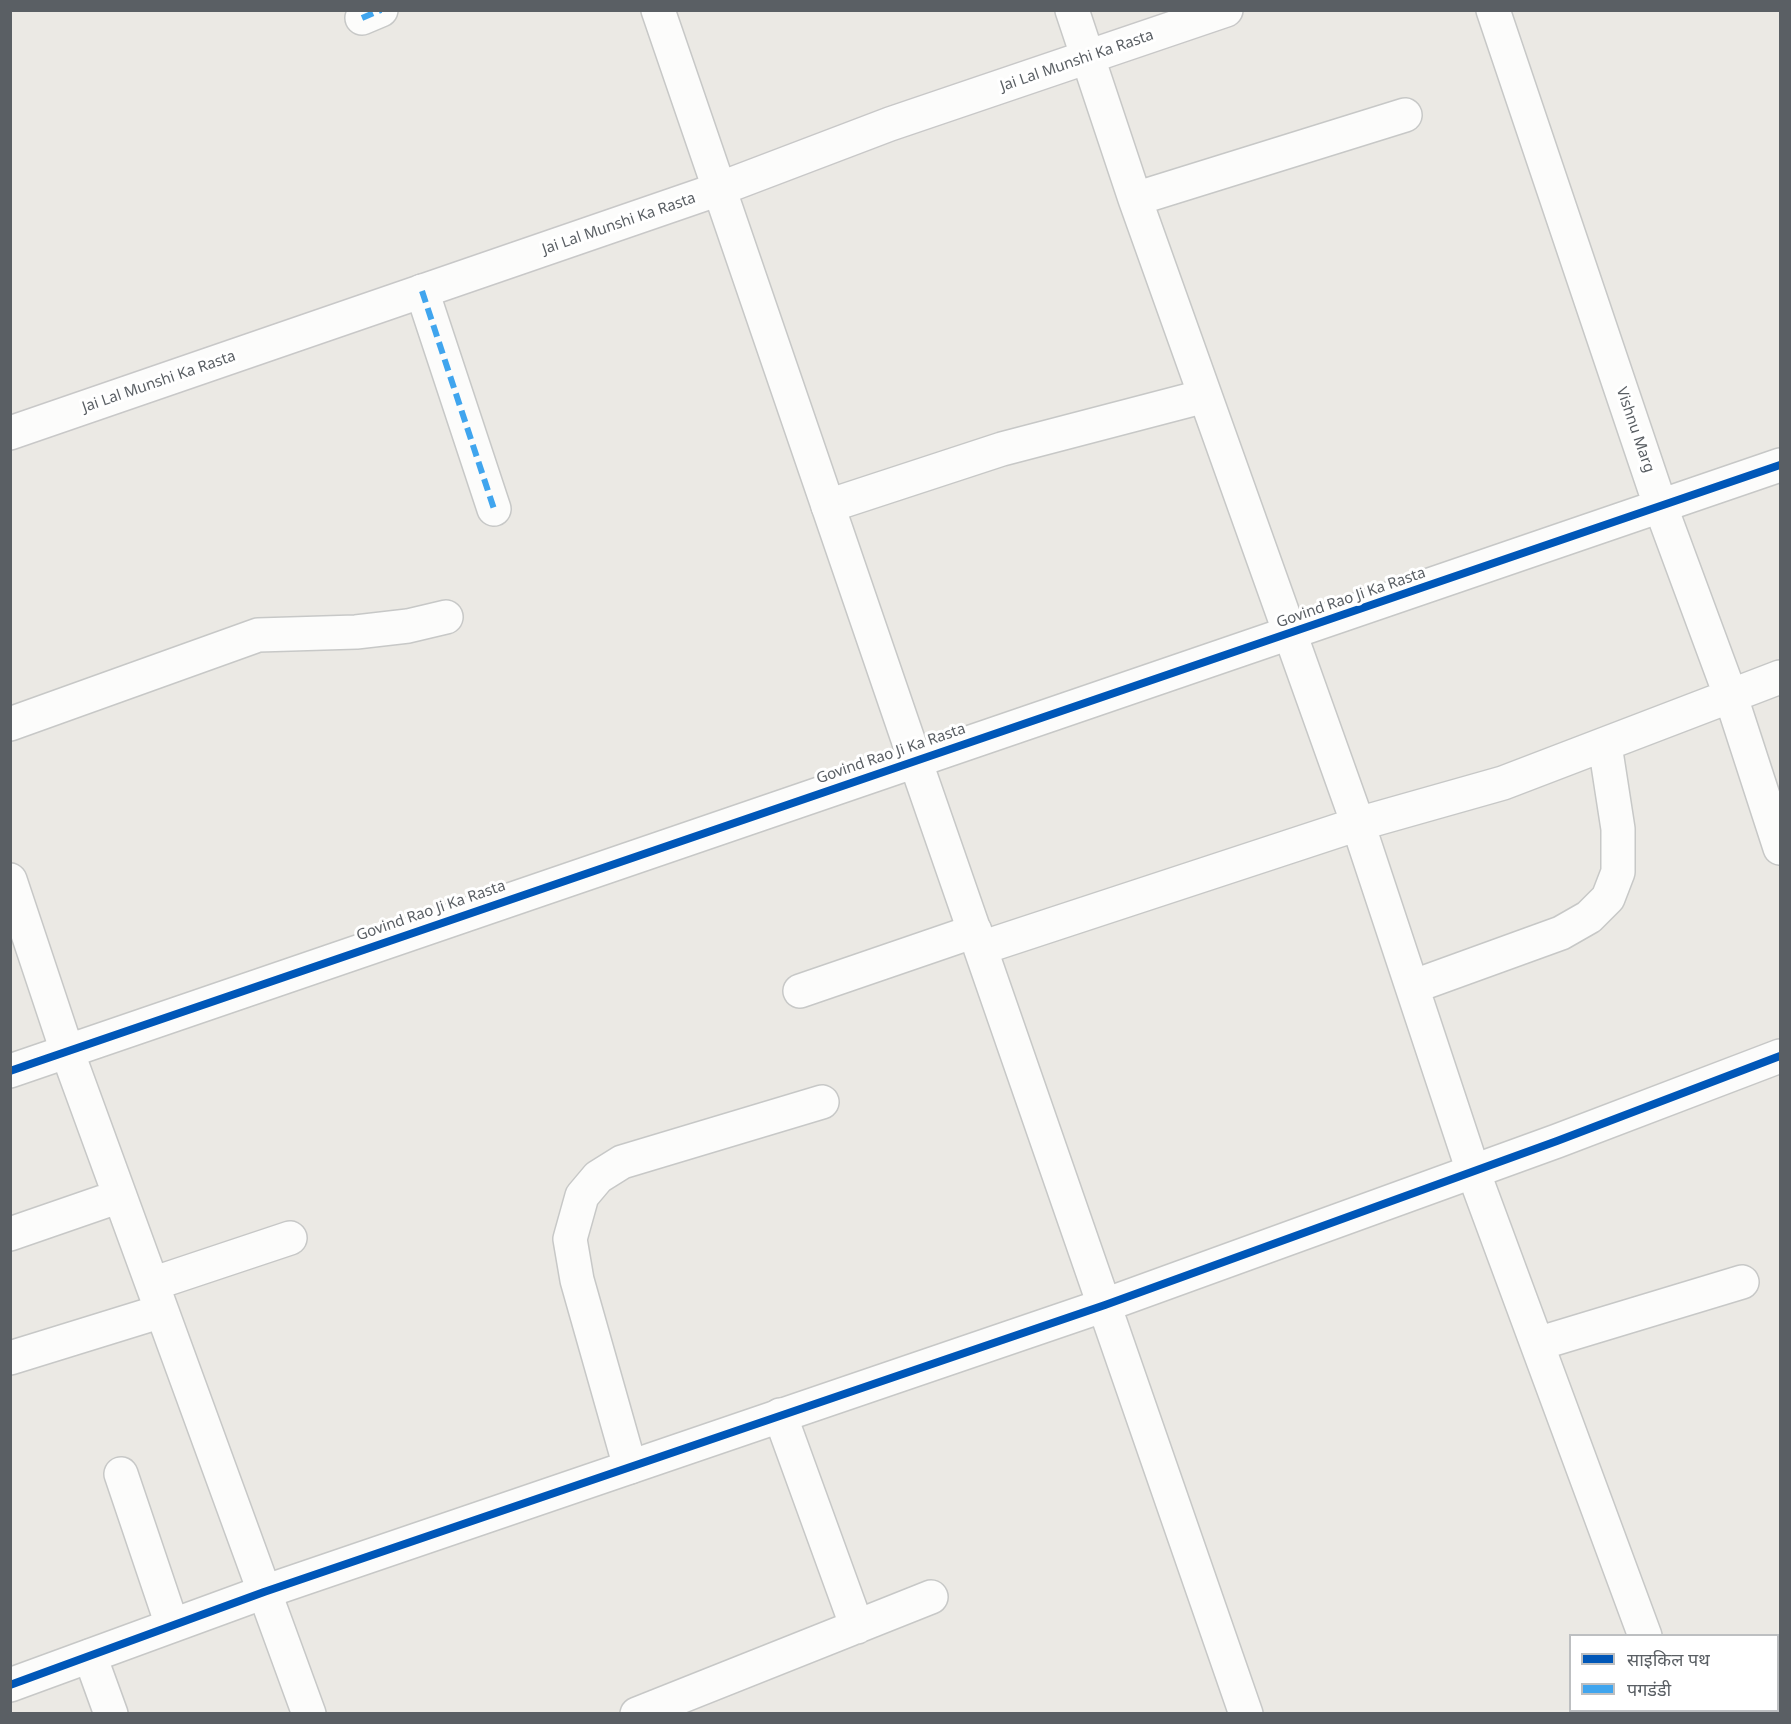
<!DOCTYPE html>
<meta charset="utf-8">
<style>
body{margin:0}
#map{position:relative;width:1791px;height:1724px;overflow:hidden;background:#ebe9e4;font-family:"Noto Sans","Noto Sans Devanagari",sans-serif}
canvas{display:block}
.frame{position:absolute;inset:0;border:12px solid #5a5f64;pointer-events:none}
.legend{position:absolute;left:1569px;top:1634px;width:210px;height:78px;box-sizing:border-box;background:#fff;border:2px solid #bdbfc1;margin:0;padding:8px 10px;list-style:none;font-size:18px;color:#5a5f64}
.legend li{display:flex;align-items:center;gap:12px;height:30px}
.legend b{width:30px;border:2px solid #bdbfc1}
</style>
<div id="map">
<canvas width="1791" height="1724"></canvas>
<div class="frame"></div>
<ul class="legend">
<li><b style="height:8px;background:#0057b8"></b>साइकिल पथ</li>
<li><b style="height:8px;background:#40a5ee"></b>पगडंडी</li>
</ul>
</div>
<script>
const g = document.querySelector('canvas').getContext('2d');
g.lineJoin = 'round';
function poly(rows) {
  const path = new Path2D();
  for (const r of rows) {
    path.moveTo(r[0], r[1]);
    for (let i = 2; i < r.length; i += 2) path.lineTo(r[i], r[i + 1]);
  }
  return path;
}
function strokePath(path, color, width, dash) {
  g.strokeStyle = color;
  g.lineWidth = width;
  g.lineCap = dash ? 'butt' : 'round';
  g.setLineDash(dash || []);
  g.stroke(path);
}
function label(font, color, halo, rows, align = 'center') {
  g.font = font + ' "Noto Sans",sans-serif';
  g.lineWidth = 6;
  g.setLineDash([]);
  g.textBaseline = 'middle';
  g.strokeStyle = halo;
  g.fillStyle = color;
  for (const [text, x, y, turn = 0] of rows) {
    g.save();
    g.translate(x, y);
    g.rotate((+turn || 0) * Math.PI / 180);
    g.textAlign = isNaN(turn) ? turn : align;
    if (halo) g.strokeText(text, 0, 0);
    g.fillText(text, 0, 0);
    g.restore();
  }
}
const minor = poly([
 [1072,10,1135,199,1358,824,1473,1171,1645,1636],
 [1493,10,1660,505,1731,697,1780,848],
 [362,18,381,10],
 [1135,199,1405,115],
 [422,291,494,509],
 [828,506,1002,449,1205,396],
 [10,724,258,635,356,632,408,626,446,617],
 [10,880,67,1051,309,1714],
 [981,948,1358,824,1503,783,1780,677],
 [1412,987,1561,933,1589,917,1608,898,1618,872,1618,829,1605,745],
 [800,991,975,931],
 [10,1071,1780,465],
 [10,1234,120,1196],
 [152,1284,290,1238],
 [1537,1344,1742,1282],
 [10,1358,162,1311],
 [780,1415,857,1627],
 [630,1467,577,1280,570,1239,582,1196,598,1177,622,1162,822,1102],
 [121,1474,172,1625],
 [90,1656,111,1714],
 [1778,1676,1780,1675],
 [637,1714,931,1597],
 [1673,1714,1682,1710]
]);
const tertiary = poly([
 [658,10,915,760,1246,1714],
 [10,1685,264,1592,1105,1305,1557,1141,1780,1056]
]);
const secondary = poly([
 [10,433,719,189,890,124,1226,10]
]);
strokePath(minor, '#c7c8c7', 36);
strokePath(tertiary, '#c7c8c7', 36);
strokePath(secondary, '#c8c8c8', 36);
strokePath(minor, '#fcfcfb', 33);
strokePath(tertiary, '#fcfcfb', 33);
strokePath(secondary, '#fcfcfb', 33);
strokePath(poly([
 [362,18,381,10],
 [422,291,494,509]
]), '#40a5ee', 6, [12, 6]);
strokePath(poly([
 [10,1071,1780,465],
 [10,1685,264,1592,1105,1305,1557,1141,1780,1056]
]), '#0057b8', 8);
label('15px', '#5a5f64', '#fff', [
 ["Jai Lal Munshi Ka Rasta",1077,61,-19],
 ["Jai Lal Munshi Ka Rasta",619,224,-19],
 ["Jai Lal Munshi Ka Rasta",159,382,-19],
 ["Vishnu Marg",1635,430,71],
 ["Govind Rao Ji Ka Rasta",1351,598,-19],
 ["Govind Rao Ji Ka Rasta",891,754,-19],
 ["Govind Rao Ji Ka Rasta",431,911,-19]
]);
</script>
